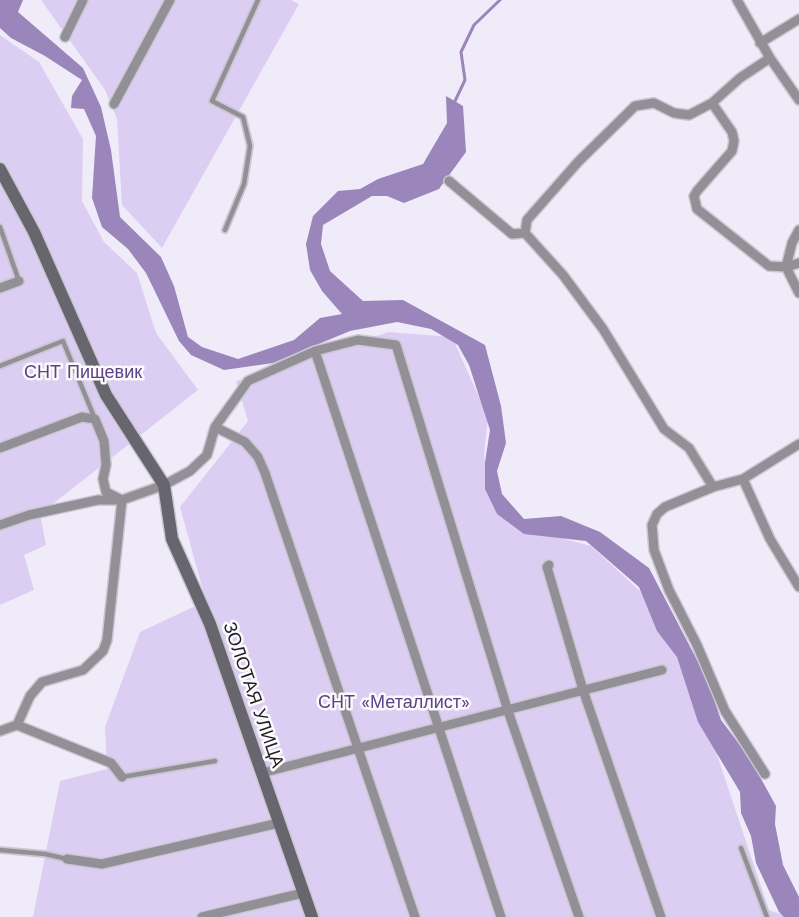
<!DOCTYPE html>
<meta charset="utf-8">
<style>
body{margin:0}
canvas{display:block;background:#f0ebf9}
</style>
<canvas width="799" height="917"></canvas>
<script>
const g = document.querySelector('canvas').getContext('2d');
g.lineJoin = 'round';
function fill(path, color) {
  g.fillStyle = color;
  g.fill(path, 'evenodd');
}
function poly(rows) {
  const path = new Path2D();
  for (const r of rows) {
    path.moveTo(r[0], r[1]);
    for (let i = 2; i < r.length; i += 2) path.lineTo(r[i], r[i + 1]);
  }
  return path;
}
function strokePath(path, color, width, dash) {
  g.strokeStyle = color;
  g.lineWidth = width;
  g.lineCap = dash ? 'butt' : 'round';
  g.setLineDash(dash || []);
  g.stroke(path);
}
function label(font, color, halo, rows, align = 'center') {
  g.font = font + ' "Work Sans",sans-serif';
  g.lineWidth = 5;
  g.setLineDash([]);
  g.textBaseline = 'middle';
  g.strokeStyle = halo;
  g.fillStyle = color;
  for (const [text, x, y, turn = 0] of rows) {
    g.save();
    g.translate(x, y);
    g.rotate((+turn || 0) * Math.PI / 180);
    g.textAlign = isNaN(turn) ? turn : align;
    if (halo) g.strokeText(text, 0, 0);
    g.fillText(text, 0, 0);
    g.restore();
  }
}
fill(poly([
 [41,0,291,0,299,4,162,248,122,205,117,119,105,90],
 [0,35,39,62,83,139,82,201,104,242,137,273,156,333,198,390,40,514,46,545,24,555,34,590,0,605],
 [389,332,452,337,488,417,484,457,493,501,542,533,591,546,640,591,690,674,769,910,788,917,33,917,60,781,107,769,105,727,140,632,206,601,180,507,248,421,236,381]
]), '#dccef2');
fill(poly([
 [0,0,23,0,18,12,83,68,101,107,111,150,120,217,161,257,174,286,188,337,202,347,238,359,294,340,320,318,342,314,322,291,310,270,306,244,313,216,338,191,360,189,378,179,423,164,447,123,446,96,463,106,466,152,439,189,404,203,387,196,372,196,323,225,321,244,330,271,363,301,403,300,485,345,501,406,506,443,497,471,502,494,524,519,561,516,600,532,649,568,707,679,721,720,749,757,776,806,775,824,783,865,799,897,799,917,784,917,779,912,756,863,751,836,741,813,740,792,698,722,677,657,657,631,639,587,586,541,524,534,497,514,485,489,485,462,490,430,469,365,458,345,431,329,397,322,350,331,273,363,224,370,191,355,179,341,146,273,128,249,102,227,92,198,96,136,84,109,71,108,72,96,82,80,45,56,11,38,0,28]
]), '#9a86ba');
strokePath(poly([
 [455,101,465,80,461,52,474,25,500,0]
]), '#9a86ba', 3);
const lane = poly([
 [0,227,19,281],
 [225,230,244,184,250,146,243,117,212,101,258,0],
 [0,366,63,341,95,419],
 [122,777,215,761],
 [741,848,767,917],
 [0,850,45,854,67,859]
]);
const street = poly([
 [737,0,770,58,799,100],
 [65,37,83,0],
 [760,43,799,19],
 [712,103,740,78,770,58],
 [114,104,170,0],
 [449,181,512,234,525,233,563,275,603,329,664,429,689,448,713,487,743,479,799,444],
 [799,230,792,243,786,267,799,293],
 [525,233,527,220,578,162,635,106,654,103,674,113,689,115,712,103,732,132,734,141,732,151,697,191,694,196,697,209,769,266,786,267,799,263],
 [0,288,19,281],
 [315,351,501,917],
 [215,427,245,442,258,457,265,473,415,917],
 [0,448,82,417,95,419,104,441,106,465,103,479,106,492,122,500,98,500,29,515,0,525],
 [743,479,770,539,799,587],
 [713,487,665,507,657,514,652,525,654,550,669,590,697,645,725,711,765,774],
 [549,565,547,567,583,690,661,917],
 [17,725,30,696,42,682,83,670,103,651,107,640,122,500,164,485,190,471,207,455,215,427,248,381,315,351,358,340,396,345,508,711,579,917],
 [0,731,17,725,111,763,122,777],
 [262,773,662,670],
 [67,859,102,864,279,823],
 [202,917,303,893]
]);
const secondary = poly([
 [0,169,34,232,106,395,164,485,172,539,210,624,312,917]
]);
strokePath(lane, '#cac6d2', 8);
strokePath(street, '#cac6d2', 12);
strokePath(secondary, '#cac6d2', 15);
strokePath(lane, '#929096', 4.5);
strokePath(street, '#929096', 9);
strokePath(secondary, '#67656d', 12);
label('18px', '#5f4285', '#fbfafd', [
 ["СНТ Пищевик",83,373],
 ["СНТ «Металлист»",394,703]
]);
label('18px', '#1f1d22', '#fbfafd', [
 ["ЗОЛОТАЯ УЛИЦА",253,695,71]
]);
</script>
